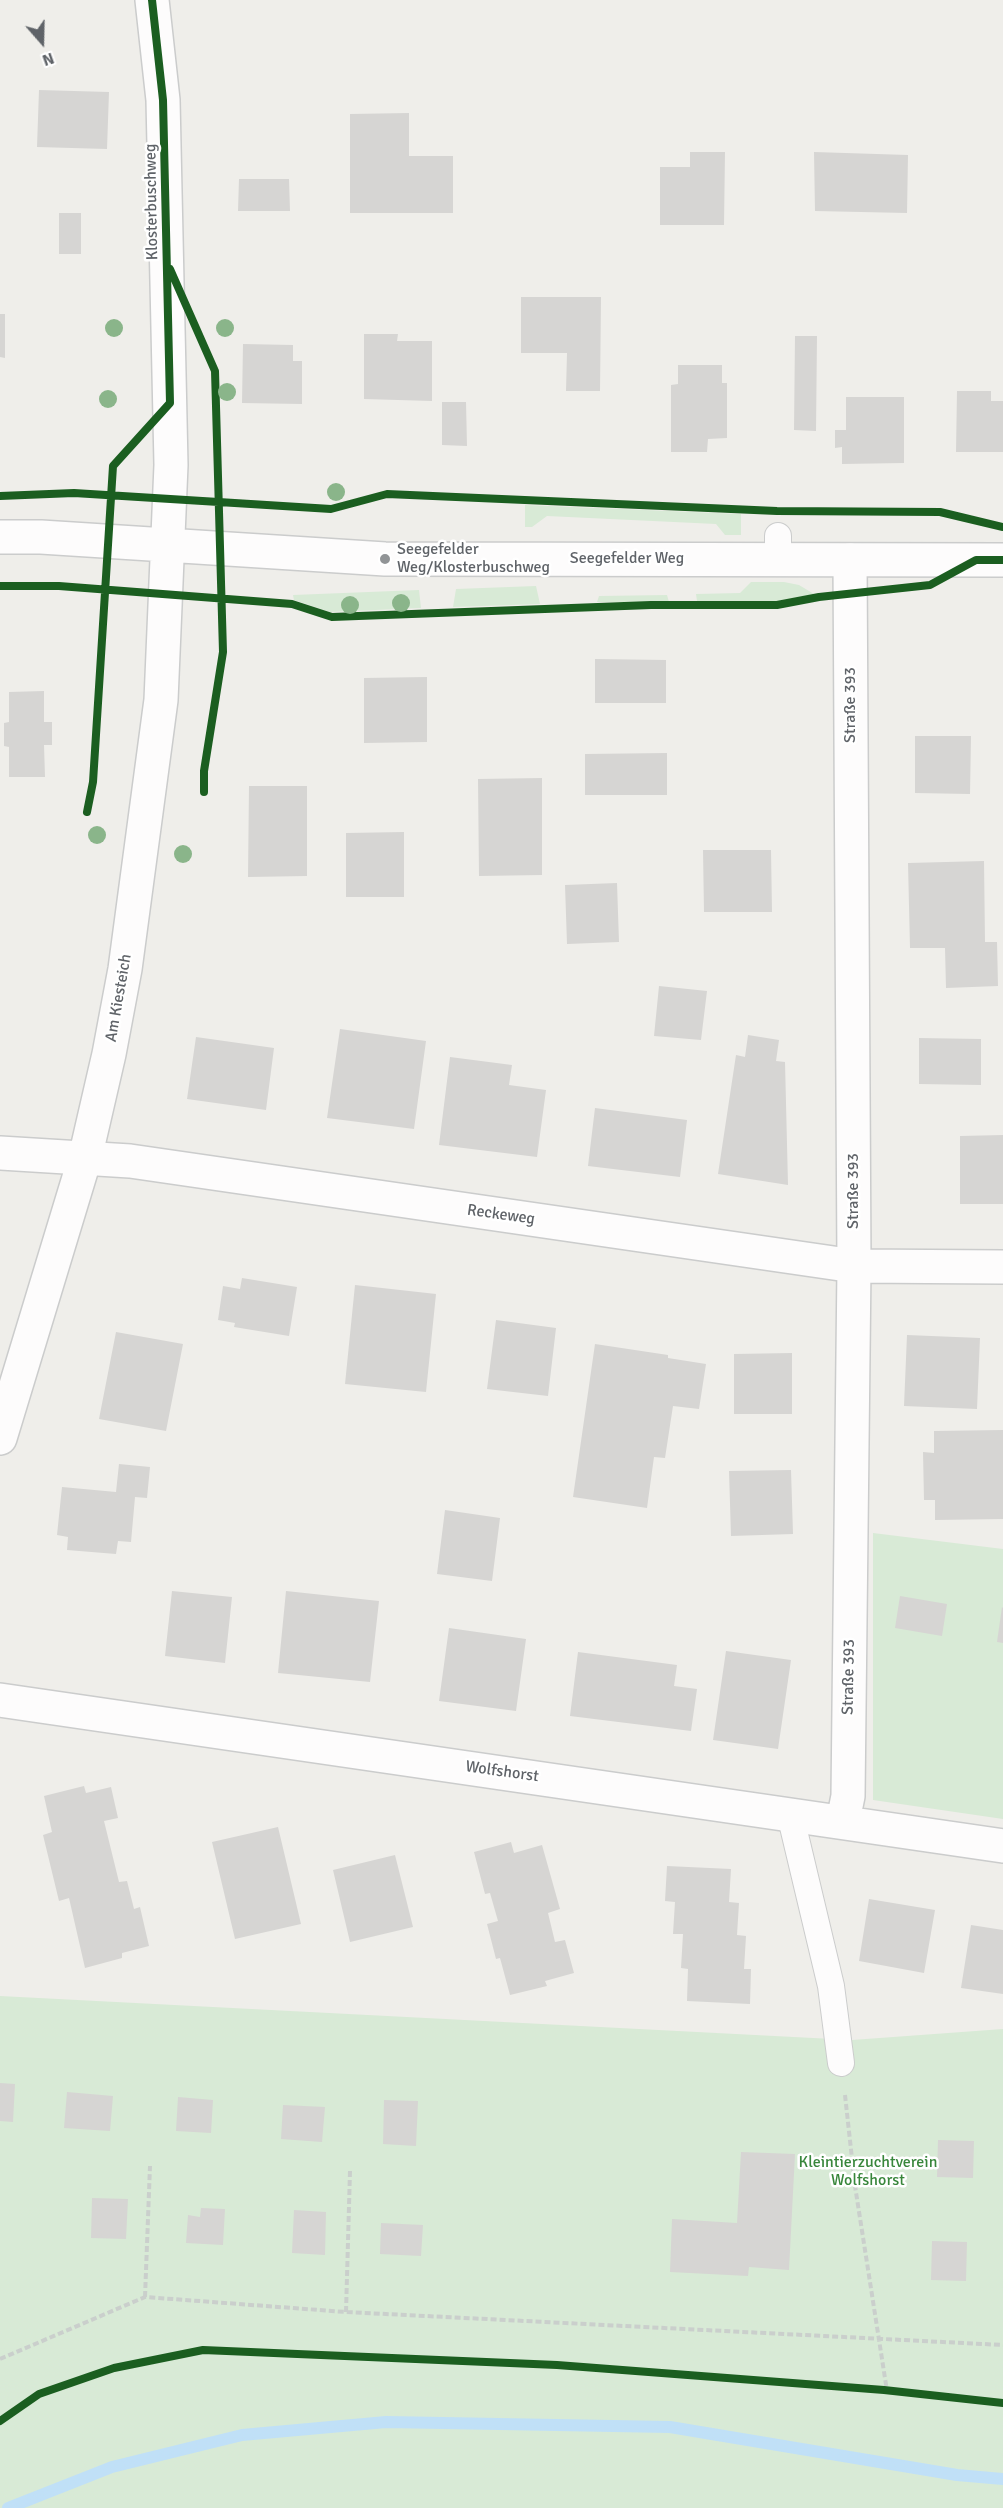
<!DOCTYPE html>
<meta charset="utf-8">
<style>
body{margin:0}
#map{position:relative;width:1003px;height:2508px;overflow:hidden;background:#efeeea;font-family:Signika,sans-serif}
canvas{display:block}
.north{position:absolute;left:12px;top:12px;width:60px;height:60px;-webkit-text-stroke:4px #fff;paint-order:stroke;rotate:160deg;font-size:16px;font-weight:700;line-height:24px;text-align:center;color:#5f6368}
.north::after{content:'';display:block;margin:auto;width:21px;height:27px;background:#5f6368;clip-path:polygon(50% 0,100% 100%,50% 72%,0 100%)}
</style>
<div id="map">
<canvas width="1003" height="2508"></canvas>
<div class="north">N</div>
</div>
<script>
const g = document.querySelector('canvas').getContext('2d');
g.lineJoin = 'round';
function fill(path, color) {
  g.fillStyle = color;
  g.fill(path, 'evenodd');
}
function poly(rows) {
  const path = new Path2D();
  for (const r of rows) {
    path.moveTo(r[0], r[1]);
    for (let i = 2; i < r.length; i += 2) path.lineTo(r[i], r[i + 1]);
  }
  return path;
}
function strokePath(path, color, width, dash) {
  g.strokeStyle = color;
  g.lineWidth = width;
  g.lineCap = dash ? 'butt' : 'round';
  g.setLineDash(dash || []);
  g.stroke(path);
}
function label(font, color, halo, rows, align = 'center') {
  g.font = font + ' Signika,sans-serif';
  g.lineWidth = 5;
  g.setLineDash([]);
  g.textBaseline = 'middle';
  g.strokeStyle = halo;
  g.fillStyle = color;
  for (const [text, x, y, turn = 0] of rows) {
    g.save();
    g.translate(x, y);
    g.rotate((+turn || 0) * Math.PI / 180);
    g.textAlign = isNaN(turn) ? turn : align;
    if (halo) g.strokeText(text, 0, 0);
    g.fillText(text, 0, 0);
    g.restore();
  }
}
fill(poly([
 [525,505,741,514,741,535,725,535,716,524,547,516,532,527,525,527],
 [751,582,784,582,799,585,814,594,779,601,697,601,696,594,740,593],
 [536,586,540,604,453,607,456,589],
 [419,590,421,608,330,612,294,600,293,595],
 [667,595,669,602,597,602,599,596],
 [873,1533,1003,1549,1003,1819,873,1800],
 [0,1996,852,2040,1003,2029,1003,2508,0,2508]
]), '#d8ead6');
strokePath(poly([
 [8,2508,112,2467,242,2435,386,2422,670,2427,957,2475,1003,2479]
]), '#c0e0f7', 12);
fill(poly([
 [39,90,109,92,107,149,37,147],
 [409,113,409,156,453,156,453,213,350,213,350,114],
 [690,152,725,152,724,225,660,225,660,167,690,167],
 [814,152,908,155,907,213,815,211],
 [239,179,289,179,290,211,238,211],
 [59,213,81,213,81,254,59,254],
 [521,297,601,297,600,391,566,391,567,353,521,353],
 [0,314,5,314,5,358,0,357],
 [364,334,398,334,397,341,432,341,432,401,364,399],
 [795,336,817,336,816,431,794,430],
 [243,344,293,345,293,361,302,361,302,404,242,403],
 [678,365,722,365,722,383,727,383,727,438,708,439,707,452,671,452,671,385,678,384],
 [957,391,991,391,991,401,1003,401,1003,452,956,452],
 [846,397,904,397,904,463,842,464,842,447,835,448,835,430,846,430],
 [442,402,466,402,467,446,442,445],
 [595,659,666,660,666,703,595,703],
 [427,677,427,742,364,743,364,678],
 [44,691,44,722,52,722,52,745,44,745,45,777,9,777,9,747,4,746,4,723,9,722,9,692],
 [915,736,971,736,970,794,915,793],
 [667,753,667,795,585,795,585,754],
 [542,778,542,875,479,876,478,779],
 [249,786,307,786,307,876,248,877],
 [404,832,404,897,346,897,346,833],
 [703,850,771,850,772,912,704,912],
 [984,861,985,942,997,942,998,986,946,988,945,948,910,948,908,863],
 [617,883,619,942,567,944,565,885],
 [659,986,707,991,701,1040,654,1036],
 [340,1029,426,1041,414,1129,327,1118],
 [748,1035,779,1040,776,1061,785,1062,788,1185,718,1174,736,1055,745,1057],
 [196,1037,274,1048,266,1110,187,1099],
 [919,1038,981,1039,981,1085,919,1084],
 [450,1057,512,1065,509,1085,546,1090,537,1157,439,1145],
 [595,1108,687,1120,680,1177,588,1166],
 [1003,1135,1003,1204,960,1204,960,1136],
 [242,1278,297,1287,289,1336,234,1327,235,1323,218,1320,223,1286,240,1289],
 [355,1285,436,1294,426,1392,345,1384],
 [496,1320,556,1328,548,1396,487,1389],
 [116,1332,183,1344,166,1431,99,1419],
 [907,1335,980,1338,977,1409,904,1406],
 [595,1344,668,1355,668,1358,706,1364,699,1409,673,1406,665,1458,654,1457,647,1508,573,1497],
 [792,1353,792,1414,734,1414,734,1354],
 [1003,1430,1003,1519,935,1520,935,1500,924,1500,923,1452,934,1453,934,1431],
 [119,1464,150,1467,147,1498,135,1497,131,1542,118,1541,116,1554,67,1550,68,1537,57,1535,62,1487,116,1492],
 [791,1470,793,1534,731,1536,729,1471],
 [445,1510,500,1518,492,1581,437,1574],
 [172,1591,232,1597,225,1663,165,1656],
 [286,1591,379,1601,370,1682,278,1673],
 [900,1596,947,1604,942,1636,895,1628],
 [1002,1607,1003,1608,1003,1643,997,1642],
 [449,1628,526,1639,516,1711,439,1701],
 [726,1651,791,1660,778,1749,713,1740],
 [578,1652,677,1665,674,1686,697,1689,691,1731,570,1716],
 [84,1786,86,1793,111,1787,118,1818,104,1821,119,1882,127,1881,134,1909,140,1907,149,1946,122,1953,122,1958,85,1968,69,1898,59,1901,43,1835,52,1832,44,1796],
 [278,1827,301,1924,235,1939,212,1842],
 [511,1842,514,1853,542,1845,560,1909,548,1913,555,1942,565,1940,574,1973,545,1981,547,1986,510,1995,500,1958,496,1959,487,1924,498,1921,490,1893,485,1894,474,1852],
 [395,1855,413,1927,350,1942,333,1870],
 [667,1866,731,1869,729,1902,739,1903,737,1935,746,1936,744,1969,751,1969,750,2004,687,2001,688,1969,681,1968,683,1934,673,1934,675,1902,665,1901],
 [869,1899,935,1910,924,1973,859,1961],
 [971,1925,1003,1930,1003,1994,961,1988],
 [0,2083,15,2084,13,2122,0,2121],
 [67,2092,113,2096,110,2131,64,2128],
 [178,2097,213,2100,211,2133,176,2131],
 [384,2100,418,2101,416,2146,383,2144],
 [283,2105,325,2107,322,2142,281,2139],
 [938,2140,974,2141,973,2178,937,2177],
 [741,2152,795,2154,789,2270,749,2267,748,2276,670,2272,672,2219,737,2223],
 [92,2198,128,2199,126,2239,91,2238],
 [201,2208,225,2209,223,2245,186,2243,188,2215,200,2217],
 [294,2210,326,2212,325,2255,292,2253],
 [381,2223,423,2225,421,2256,380,2254],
 [932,2241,967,2242,966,2281,931,2280]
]), '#d6d5d3');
const service = poly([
 [778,536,778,560],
 [790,1814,831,1986,841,2063]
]);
const minor = poly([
 [0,1153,130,1161,854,1266,1003,1267],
 [0,1700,1003,1846],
 [843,1821,848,1796,854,1266,850,560]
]);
const tertiary = poly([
 [0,537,41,537,385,559,1003,560],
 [0,1438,85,1158,109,1054,125,969,161,700,171,465,163,100,152,0]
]);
strokePath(service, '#cbcccc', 28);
strokePath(minor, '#cbcccc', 36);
strokePath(tertiary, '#cbcccc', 36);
strokePath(poly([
 [845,2095,855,2186,887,2391],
 [145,2297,150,2166],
 [346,2312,350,2171],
 [0,2359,145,2297,346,2312,1003,2345],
 [0,2421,39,2394,114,2368,203,2350,557,2365,884,2390,1003,2403]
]), '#cacfcc', 4, [6, 3]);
strokePath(service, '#fdfcfc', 26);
strokePath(minor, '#fdfcfc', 33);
strokePath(tertiary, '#fdfcfc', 33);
strokePath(poly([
 [170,269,215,371,223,652,204,771,204,792],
 [0,496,74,493,331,509,387,494,777,511,940,512,1003,527],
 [0,586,59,586,292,604,332,617,651,605,777,605,819,597,930,585,976,560,1003,560],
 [87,812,93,782,113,466,170,403,163,100,152,0],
 [0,2421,39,2394,114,2368,203,2350,557,2365,884,2390,1003,2403]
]), '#1b5e20', 8);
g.fillStyle = '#8ab58a';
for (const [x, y] of [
 [114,328],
 [225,328],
 [227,392],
 [108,399],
 [336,492],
 [401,603],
 [350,605],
 [97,835],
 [183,854]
]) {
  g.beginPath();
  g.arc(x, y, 9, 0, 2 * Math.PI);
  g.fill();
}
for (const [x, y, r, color] of [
 [385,559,6,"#919496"]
]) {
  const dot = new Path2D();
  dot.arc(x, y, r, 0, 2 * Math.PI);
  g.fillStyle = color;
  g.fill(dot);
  strokePath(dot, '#fff', 2);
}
label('16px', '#5f6368', '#fff', [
 ["Klosterbuschweg",152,202,-91],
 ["Seegefelder Weg",627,559],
 ["Straße 393",851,705,-90],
 ["Am Kiesteich",119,998,-80],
 ["Straße 393",854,1191,-90],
 ["Reckeweg",501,1215,8],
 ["Straße 393",849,1677,-89],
 ["Wolfshorst",502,1772,8]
]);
label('16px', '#5f6368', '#fff', [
 ["Seegefelder",397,550],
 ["Weg/Klosterbuschweg",397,568]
], 'left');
label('16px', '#38863b', '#fff', [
 ["Kleintierzuchtverein",868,2163],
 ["Wolfshorst",868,2181]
]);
</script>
